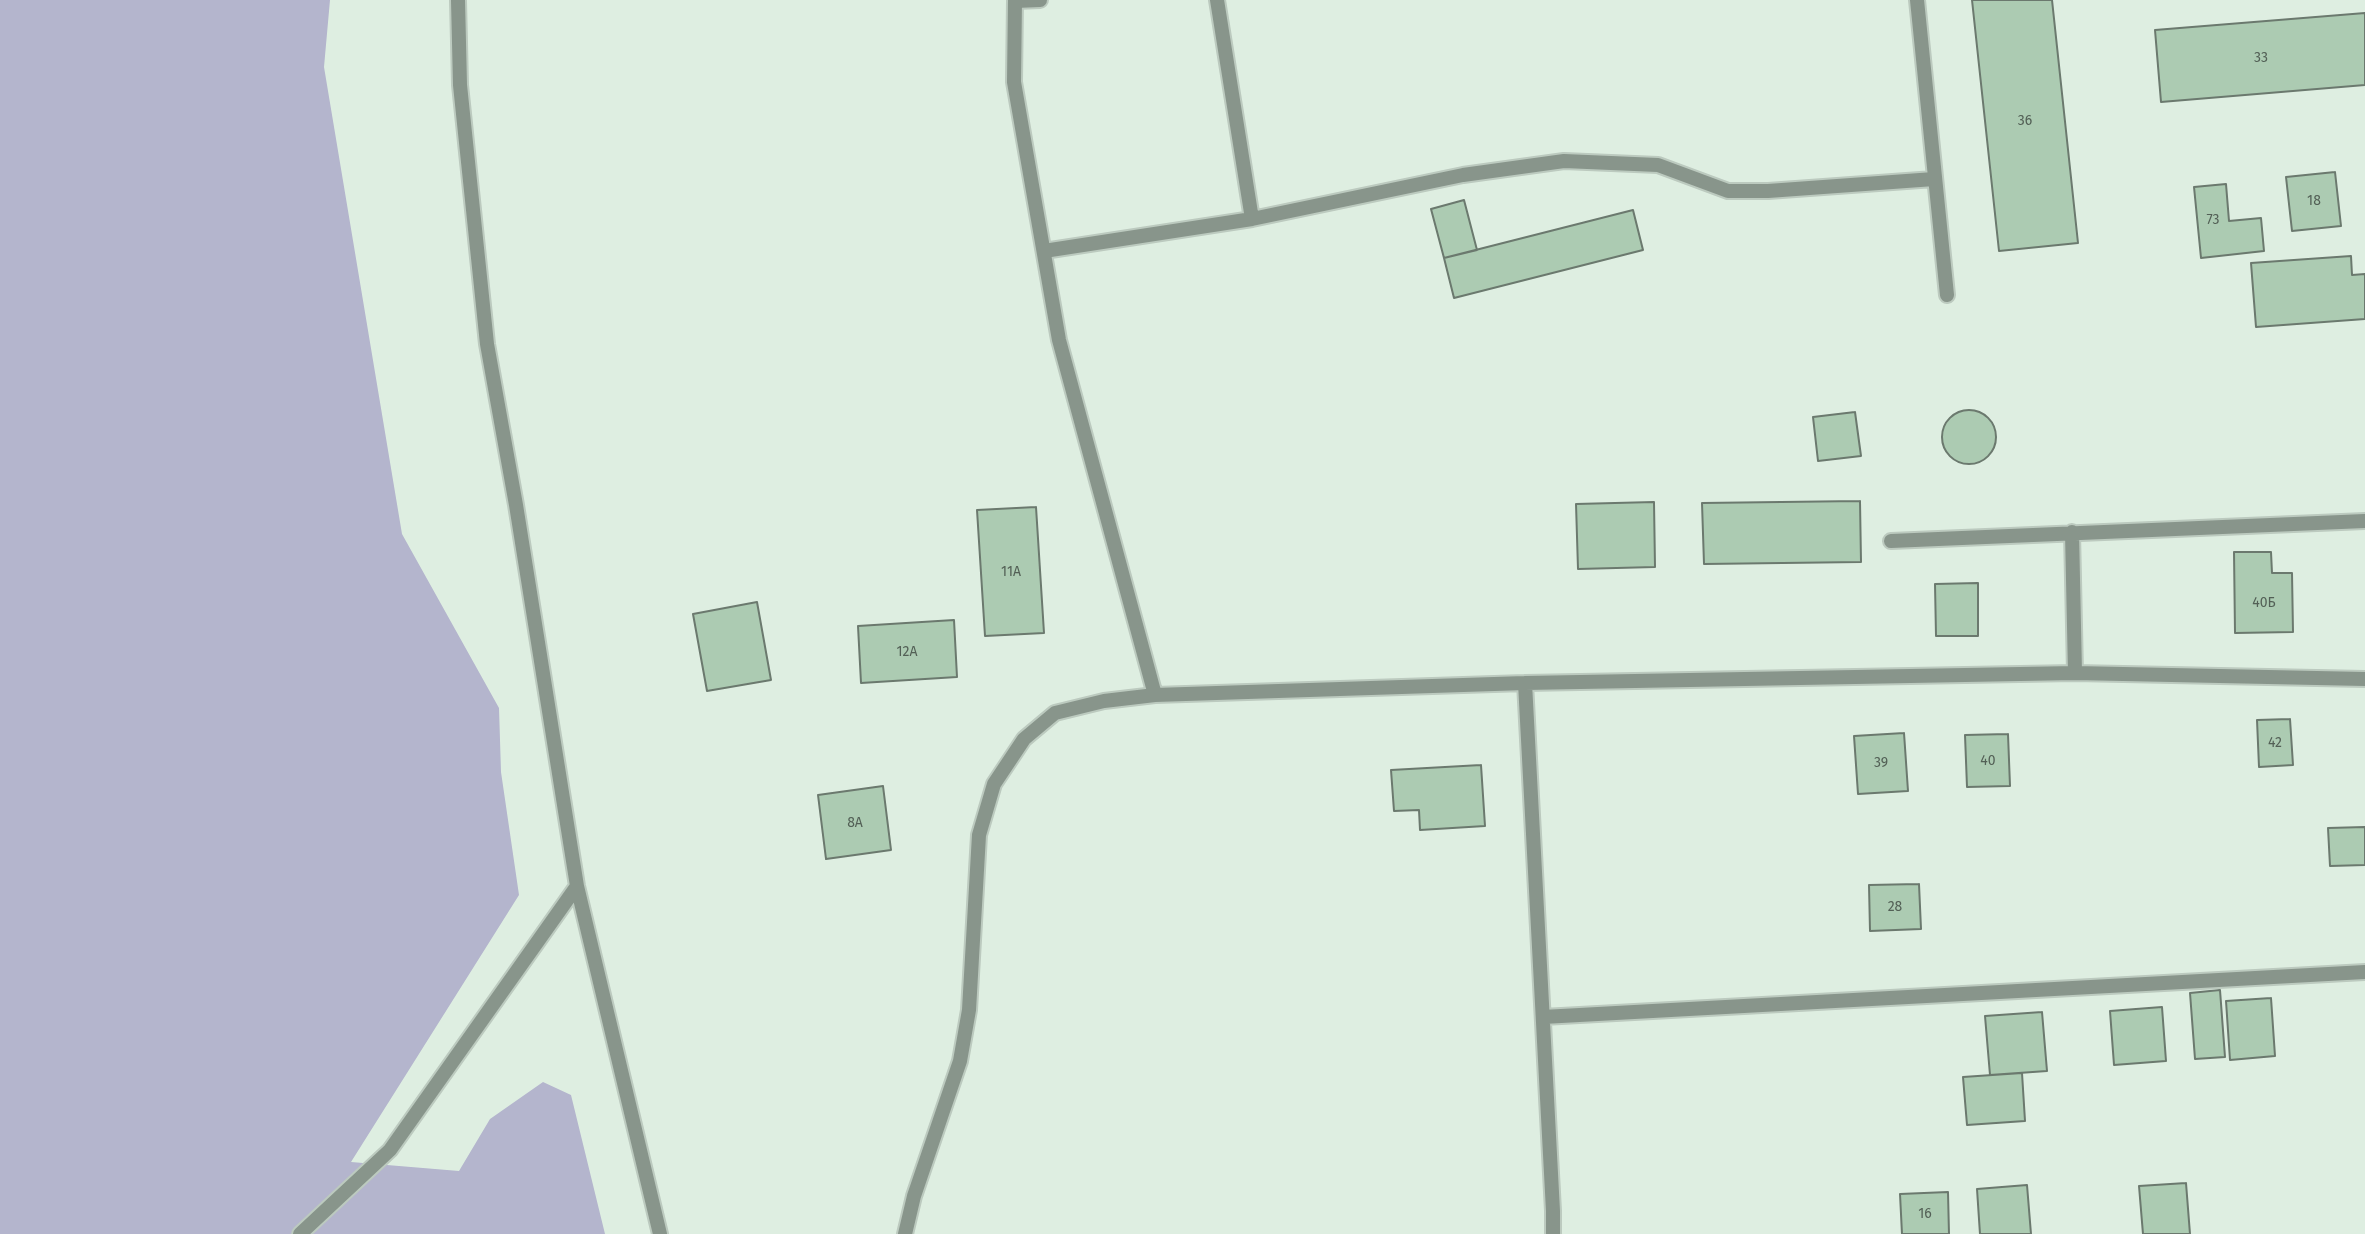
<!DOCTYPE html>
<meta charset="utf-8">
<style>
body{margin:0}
canvas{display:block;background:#deeee1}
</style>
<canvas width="2365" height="1234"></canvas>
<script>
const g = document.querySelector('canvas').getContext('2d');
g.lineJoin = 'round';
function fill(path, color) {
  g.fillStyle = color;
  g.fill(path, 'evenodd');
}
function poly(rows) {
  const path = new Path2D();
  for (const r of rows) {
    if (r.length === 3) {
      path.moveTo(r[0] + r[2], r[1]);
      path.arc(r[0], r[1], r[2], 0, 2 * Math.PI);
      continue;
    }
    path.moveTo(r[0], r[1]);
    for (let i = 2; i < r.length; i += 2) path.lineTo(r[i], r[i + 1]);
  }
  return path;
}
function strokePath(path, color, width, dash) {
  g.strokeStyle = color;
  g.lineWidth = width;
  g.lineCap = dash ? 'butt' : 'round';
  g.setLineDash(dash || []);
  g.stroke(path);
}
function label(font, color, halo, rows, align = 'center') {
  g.font = font + ' "Fira Sans",sans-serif';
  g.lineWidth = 5;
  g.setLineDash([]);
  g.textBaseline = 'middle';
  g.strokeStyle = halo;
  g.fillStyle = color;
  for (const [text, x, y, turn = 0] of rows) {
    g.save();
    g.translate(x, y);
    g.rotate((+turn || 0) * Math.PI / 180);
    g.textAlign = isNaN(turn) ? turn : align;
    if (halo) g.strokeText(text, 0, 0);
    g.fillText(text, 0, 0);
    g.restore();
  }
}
fill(poly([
 [0,0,330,0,324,67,402,534,499,708,501,772,519,895,351,1162,459,1171,490,1119,543,1082,571,1095,605,1234,0,1234]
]), '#b4b5cd');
const building = poly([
 [1972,0,2052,0,2078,243,1999,251,1972,0],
 [2365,13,2365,85,2161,102,2155,30,2365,13],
 [2335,172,2341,226,2292,231,2286,177,2335,172],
 [2226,184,2229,221,2261,218,2264,251,2201,258,2194,187,2226,184],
 [1464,200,1477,250,1444,258,1431,209,1464,200],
 [1633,210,1643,250,1454,298,1444,258,1633,210],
 [2351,256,2352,275,2365,274,2365,319,2256,327,2251,263,2351,256],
 [1969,437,27],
 [1855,412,1861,456,1818,461,1813,417,1855,412],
 [1860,501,1861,562,1704,564,1702,503,1860,501],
 [1654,502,1655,567,1578,569,1576,504,1654,502],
 [1036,507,1044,633,985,636,977,510,1036,507],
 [2234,552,2271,552,2272,573,2292,573,2293,632,2235,633,2234,552],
 [1978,583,1978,636,1936,636,1935,584,1978,583],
 [757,602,771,680,707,691,693,614,757,602],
 [954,620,957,677,861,683,858,626,954,620],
 [2290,719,2293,765,2259,767,2257,720,2290,719],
 [1904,733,1908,791,1858,794,1854,736,1904,733],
 [2008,734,2010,786,1967,787,1965,735,2008,734],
 [1481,765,1485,826,1420,830,1419,810,1394,811,1391,770,1481,765],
 [883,786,891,850,826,859,818,795,883,786],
 [2365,827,2365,865,2330,866,2328,828,2365,827],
 [1919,884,1921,929,1870,931,1869,885,1919,884],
 [2220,990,2225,1057,2195,1059,2190,993,2220,990],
 [2271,998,2275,1056,2230,1060,2226,1001,2271,998],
 [2162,1007,2166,1061,2114,1065,2110,1011,2162,1007],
 [2042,1012,2047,1071,1990,1075,1985,1016,2042,1012],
 [2022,1073,2025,1121,1967,1125,1963,1077,2022,1073],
 [2186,1183,2190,1234,2143,1234,2139,1186,2186,1183],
 [2027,1185,2031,1234,1980,1234,1977,1189,2027,1185],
 [1948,1192,1949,1234,1902,1234,1900,1194,1948,1192]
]);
fill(building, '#accbb2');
strokePath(building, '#6b796e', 2);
const service = poly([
 [1015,0,1014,82,1059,340,1155,695],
 [1217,0,1252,219],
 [1917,0,1947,295],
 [1015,1,1040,0],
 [1044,251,1252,219,1463,175,1564,161,1658,165,1728,191,1768,191,1934,179],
 [2072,532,2075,673],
 [1891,541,2365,521],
 [1525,683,1553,1211,1553,1234],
 [1543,1017,2365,972],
 [905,1234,914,1196,960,1061,969,1010,979,835,994,784,1024,739,1055,713,1104,701,1155,695,1525,683,2075,673,2365,679]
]);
const minor = poly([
 [458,0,460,85,487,344,516,505,577,886,660,1234],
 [300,1234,390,1150,577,886]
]);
strokePath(service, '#bccabf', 18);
strokePath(minor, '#bccabf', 18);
strokePath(service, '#88958b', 14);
strokePath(minor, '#88958b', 14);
label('14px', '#536056', null, [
 ["33",2261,58],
 ["36",2025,121],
 ["18",2314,201],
 ["73",2213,220],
 ["11А",1011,572],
 ["40Б",2264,603],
 ["12А",907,652],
 ["42",2275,743],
 ["40",1988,761],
 ["39",1881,763],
 ["8А",855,823],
 ["28",1895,907],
 ["16",1925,1214]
]);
</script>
